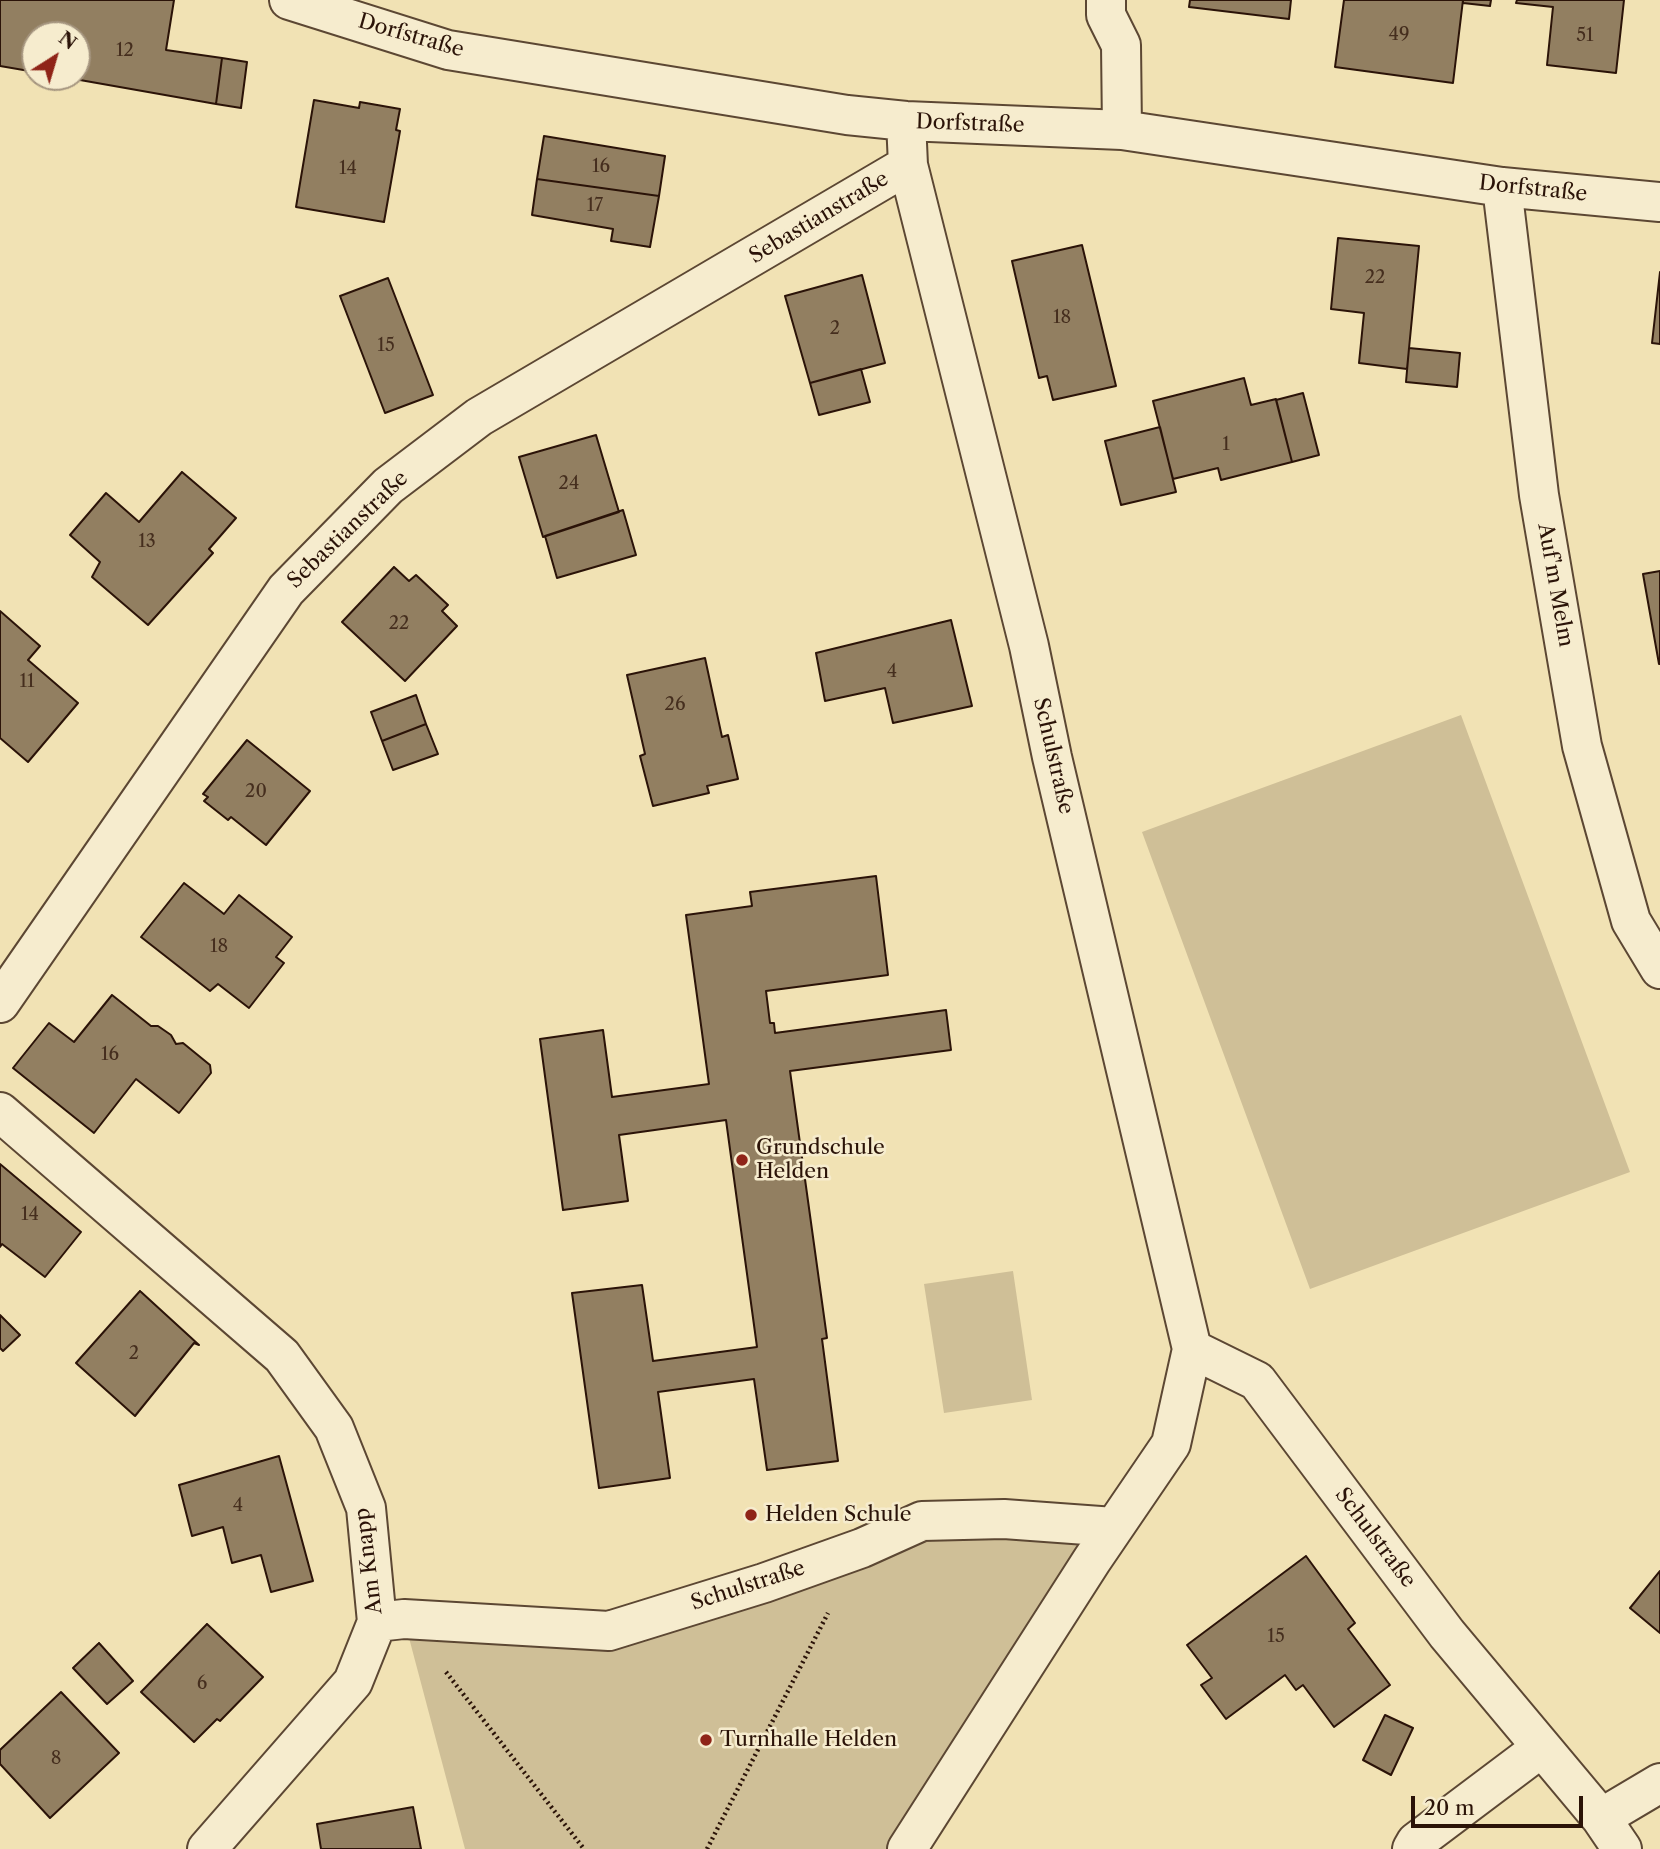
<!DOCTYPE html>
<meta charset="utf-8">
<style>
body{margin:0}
#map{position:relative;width:1660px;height:1849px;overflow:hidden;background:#f1e2b4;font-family:"Libre Caslon Text",serif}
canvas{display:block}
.north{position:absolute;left:21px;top:21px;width:70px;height:70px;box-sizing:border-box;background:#f6ecce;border:2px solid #a5957f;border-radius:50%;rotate:37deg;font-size:19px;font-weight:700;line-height:28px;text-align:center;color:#2b1308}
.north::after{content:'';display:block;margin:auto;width:24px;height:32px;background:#8f2418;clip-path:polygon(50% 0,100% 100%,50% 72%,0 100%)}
.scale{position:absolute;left:1411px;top:1796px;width:172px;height:32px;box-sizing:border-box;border:4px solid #2b1308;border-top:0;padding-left:9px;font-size:21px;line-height:24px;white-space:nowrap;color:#2b1308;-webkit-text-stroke:5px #f6ecce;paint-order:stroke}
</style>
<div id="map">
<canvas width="1660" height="1849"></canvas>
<div class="north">N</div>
<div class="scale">20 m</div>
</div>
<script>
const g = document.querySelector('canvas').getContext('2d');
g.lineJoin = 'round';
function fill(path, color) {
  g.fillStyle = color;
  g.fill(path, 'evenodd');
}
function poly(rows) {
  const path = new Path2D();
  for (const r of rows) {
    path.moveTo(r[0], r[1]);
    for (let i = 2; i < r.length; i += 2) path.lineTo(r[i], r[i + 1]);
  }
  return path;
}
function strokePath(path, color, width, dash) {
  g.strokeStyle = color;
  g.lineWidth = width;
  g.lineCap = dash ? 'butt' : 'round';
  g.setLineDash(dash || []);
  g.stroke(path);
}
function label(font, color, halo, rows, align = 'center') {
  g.font = font + ' "Libre Caslon Text",serif';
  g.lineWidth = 5;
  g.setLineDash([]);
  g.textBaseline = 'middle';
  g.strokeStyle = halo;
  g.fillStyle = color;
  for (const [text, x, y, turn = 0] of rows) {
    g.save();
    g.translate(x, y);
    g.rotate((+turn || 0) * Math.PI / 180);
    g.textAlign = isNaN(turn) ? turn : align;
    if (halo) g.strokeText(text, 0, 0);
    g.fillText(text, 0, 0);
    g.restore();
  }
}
fill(poly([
 [1461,715,1630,1172,1310,1289,1142,832],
 [1013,1271,1032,1400,944,1413,924,1284],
 [922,1521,1114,1527,907,1849,465,1849,404,1619,609,1631]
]), '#cfbf97');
const building = poly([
 [0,0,174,0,166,50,222,58,216,104,63,77,77,77,77,35,35,35,35,72,0,66,0,0],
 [1190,0,1291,0,1289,19,1189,7,1190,0],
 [1344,0,1463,0,1453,83,1335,67,1344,0],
 [1463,0,1491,0,1490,6,1463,3,1463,0],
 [1517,0,1624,0,1616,73,1547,65,1553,7,1516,3,1517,0],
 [222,58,247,62,241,108,216,104,222,58],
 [314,100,359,108,360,102,400,109,396,130,400,131,384,222,296,207,314,100],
 [544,136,665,156,659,196,537,179,544,136],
 [537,179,659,196,650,247,611,241,613,229,532,215,537,179],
 [1338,238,1419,246,1407,369,1359,363,1364,313,1331,309,1338,238],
 [1082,245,1116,386,1053,400,1047,376,1039,378,1012,261,1082,245],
 [1660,272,1660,344,1652,343,1660,272],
 [862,275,885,363,810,383,785,296,862,275],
 [388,278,433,395,385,413,340,296,388,278],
 [1409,348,1460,353,1457,387,1406,382,1409,348],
 [861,369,870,402,819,415,810,383,861,369],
 [1244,378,1251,405,1276,399,1292,462,1221,480,1218,468,1173,479,1153,401,1244,378],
 [1303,393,1319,455,1292,462,1276,400,1303,393],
 [1160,427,1176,492,1121,505,1105,441,1160,427],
 [596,435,619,512,543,537,519,457,596,435],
 [182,472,236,518,209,549,213,553,148,625,92,577,100,562,70,535,106,493,139,522,182,472],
 [623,510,636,555,557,578,545,536,623,510],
 [394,567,409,581,416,575,448,605,442,611,457,626,405,681,342,622,394,567],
 [1660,571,1660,664,1659,664,1643,574,1660,571],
 [0,611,40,646,28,660,78,703,28,762,0,738,0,611],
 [951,620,972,706,893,723,885,688,825,701,816,653,951,620],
 [705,658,722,737,728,735,738,779,707,786,709,793,653,806,640,756,645,754,627,675,705,658],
 [416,695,426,724,382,741,371,712,416,695],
 [426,724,438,754,393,770,382,741,426,724],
 [247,740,310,791,266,845,231,817,228,820,204,801,208,797,203,794,247,740],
 [876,876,888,975,766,991,770,1023,774,1023,775,1033,946,1010,951,1050,790,1071,827,1338,822,1339,838,1461,767,1470,754,1379,658,1392,670,1478,599,1488,572,1293,642,1285,653,1361,757,1347,726,1120,619,1135,628,1201,563,1210,540,1039,603,1030,612,1097,709,1084,686,915,752,906,750,892,876,876],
 [184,883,224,914,239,895,292,937,276,957,284,963,249,1008,218,984,210,991,141,937,184,883],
 [112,995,151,1026,158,1026,171,1035,176,1044,183,1043,210,1065,211,1073,179,1113,136,1079,94,1133,13,1068,49,1023,74,1042,112,995],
 [0,1164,81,1232,45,1277,2,1244,0,1247,0,1164],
 [140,1291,199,1345,194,1343,135,1416,76,1363,140,1291],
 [0,1315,20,1335,3,1351,0,1348,0,1315],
 [279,1456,313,1581,271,1592,261,1555,232,1563,223,1527,192,1536,179,1485,279,1456],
 [1306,1556,1355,1623,1348,1629,1390,1685,1334,1727,1303,1685,1296,1690,1285,1675,1226,1719,1201,1685,1212,1678,1187,1645,1306,1556],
 [1660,1571,1660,1633,1630,1608,1660,1571],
 [207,1624,263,1677,220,1721,217,1719,194,1742,141,1692,207,1624],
 [99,1643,133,1681,107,1704,73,1668,99,1643],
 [61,1692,119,1753,50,1818,0,1764,0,1750,61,1692],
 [1385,1715,1413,1728,1391,1775,1363,1760,1385,1715],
 [413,1807,421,1849,321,1849,317,1824,413,1807]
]);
fill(building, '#927f61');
strokePath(building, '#2b1308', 2);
const minor = poly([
 [289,0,448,50,847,115,906,121,1122,130,1502,187,1660,202],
 [1106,0,1106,15,1121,45,1122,130],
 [906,121,908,165,1029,646,1052,757,1192,1349,1171,1444,1092,1560,907,1849],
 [1502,187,1539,495,1582,746,1631,921,1660,969],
 [0,1003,286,590,388,486,479,417,908,165],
 [0,1112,282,1356,334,1428,366,1508,377,1622,353,1682,207,1849],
 [1192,1349,1257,1381,1447,1634,1601,1818,1622,1849],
 [377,1622,404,1619,609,1631,764,1583,862,1548,922,1521,1004,1519,1114,1527],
 [1601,1818,1660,1783],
 [1412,1849,1416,1842,1541,1748]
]);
strokePath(minor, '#5c4733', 42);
strokePath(poly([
 [446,1672,584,1849],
 [707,1849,828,1613]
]), '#2b1308', 4.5, [2, 3.5]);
strokePath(minor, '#f6ecce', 38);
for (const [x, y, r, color] of [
 [742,1160,7,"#8f2418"],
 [751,1515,7,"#8f2418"],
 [706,1740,7,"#8f2418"]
]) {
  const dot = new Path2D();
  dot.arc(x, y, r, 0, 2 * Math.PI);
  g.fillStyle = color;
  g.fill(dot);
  strokePath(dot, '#f6ecce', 2.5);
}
label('18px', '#452e1e', null, [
 ["49",1399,35],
 ["51",1585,36],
 ["12",125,51],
 ["16",601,167],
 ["14",348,169],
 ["17",595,206],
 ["22",1375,278],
 ["18",1062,318],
 ["2",835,329],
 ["15",386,346],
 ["1",1226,445],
 ["24",569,484],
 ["13",147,542],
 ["22",399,624],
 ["4",892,672],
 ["11",27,682],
 ["26",675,705],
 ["20",256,792],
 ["18",219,947],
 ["16",110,1055],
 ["14",30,1215],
 ["2",134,1354],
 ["4",238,1506],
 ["15",1276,1637],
 ["6",202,1684],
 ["8",56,1759]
]);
label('21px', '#2b1308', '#f6ecce', [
 ["Dorfstraße",411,36,16],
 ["Dorfstraße",970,124,2],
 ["Dorfstraße",1533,189,6],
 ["Sebastianstraße",819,218,-31],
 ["Sebastianstraße",348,530,-44],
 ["Auf'm Melm",1555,585,80],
 ["Schulstraße",1053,756,77],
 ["Schulstraße",1375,1538,53],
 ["Am Knapp",369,1561,-97],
 ["Schulstraße",748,1586,-18]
]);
label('21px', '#2b1308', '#f6ecce', [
 ["Grundschule",756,1148],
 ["Helden",756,1172],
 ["Helden Schule",765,1515],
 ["Turnhalle Helden",720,1740]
], 'left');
</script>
